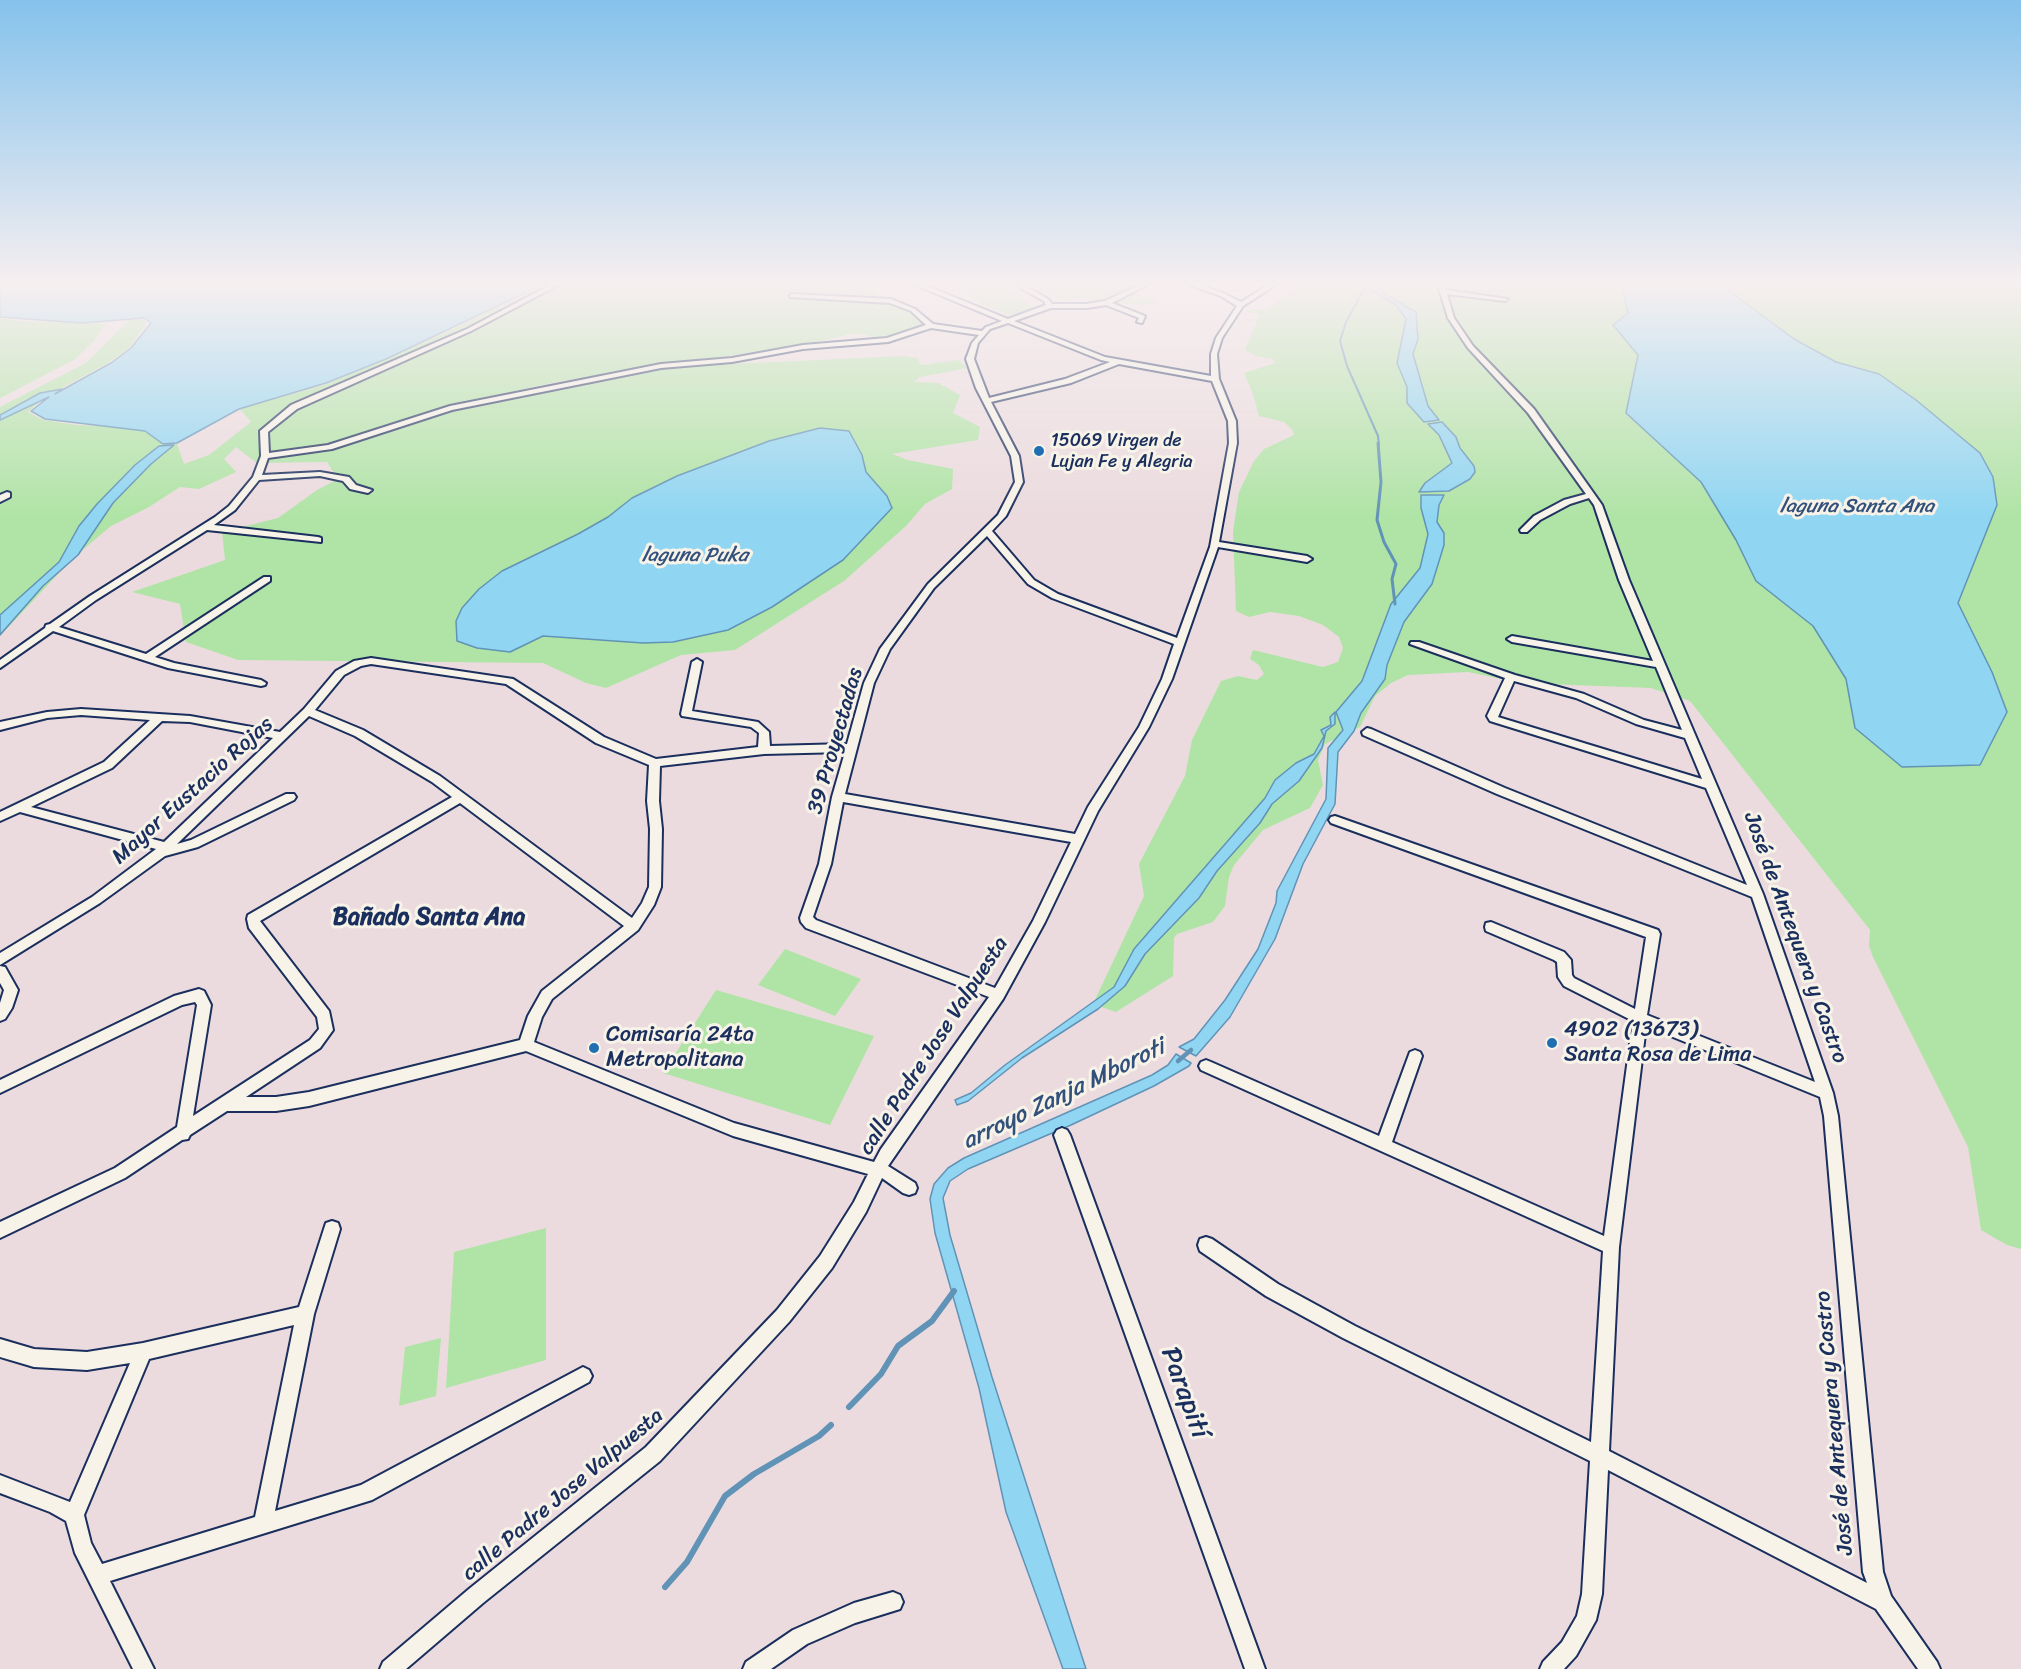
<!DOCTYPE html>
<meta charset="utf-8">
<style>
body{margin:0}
canvas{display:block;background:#ebdbde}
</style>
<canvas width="2021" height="1669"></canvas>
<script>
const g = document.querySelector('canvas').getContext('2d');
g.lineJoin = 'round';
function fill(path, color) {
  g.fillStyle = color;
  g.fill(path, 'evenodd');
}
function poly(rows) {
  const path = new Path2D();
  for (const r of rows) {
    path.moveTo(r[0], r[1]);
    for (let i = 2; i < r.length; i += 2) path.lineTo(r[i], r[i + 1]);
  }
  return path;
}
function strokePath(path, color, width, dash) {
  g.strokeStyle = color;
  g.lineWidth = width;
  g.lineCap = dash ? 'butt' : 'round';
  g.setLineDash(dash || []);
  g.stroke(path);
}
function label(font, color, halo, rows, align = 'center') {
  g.font = font + ' Sriracha,sans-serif';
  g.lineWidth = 6;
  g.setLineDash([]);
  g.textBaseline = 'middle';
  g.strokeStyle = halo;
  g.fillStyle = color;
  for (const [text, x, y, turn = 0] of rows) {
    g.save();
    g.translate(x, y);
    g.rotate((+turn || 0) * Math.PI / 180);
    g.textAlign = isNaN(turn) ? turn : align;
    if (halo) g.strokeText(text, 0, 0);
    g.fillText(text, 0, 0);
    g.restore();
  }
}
fill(poly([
 [549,282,870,282,878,297,927,320,928,327,916,334,890,341,863,334,849,334,814,343,561,381,451,405,461,408,666,367,903,356,917,358,921,365,958,360,967,368,920,377,914,382,938,383,960,395,953,413,980,427,978,440,892,454,908,460,953,469,952,489,925,504,906,526,844,581,735,650,681,655,606,688,586,683,543,663,238,660,186,642,180,604,132,592,225,560,222,532,278,518,317,490,338,479,327,462,257,463,236,447,224,459,236,472,199,489,180,487,149,507,111,526,73,558,0,636,0,407,86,363,129,320,141,320,147,323,129,348,108,363,43,398,28,412,43,420,77,425,148,428,160,437,163,445,177,444,184,464,209,455,251,422,240,409,327,384,445,333],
 [946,282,1103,282,1129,289,1161,305,1099,303,1083,296,1066,302,1028,284,1002,282,1034,309,1019,315,1002,315,1005,313,986,306],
 [1303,282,2021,282,2021,1249,2007,1245,1981,1230,1968,1147,1873,957,1869,946,1870,930,1690,701,1651,688,1521,683,1468,672,1408,675,1391,683,1375,696,1360,727,1325,744,1318,760,1323,785,1310,808,1263,830,1234,865,1229,877,1225,906,1213,922,1177,934,1174,938,1173,976,1116,1012,1093,1004,1144,896,1139,864,1185,776,1192,740,1221,681,1238,676,1257,680,1264,674,1259,665,1250,659,1253,650,1323,667,1338,662,1343,648,1339,637,1323,625,1299,616,1270,612,1249,617,1236,611,1233,532,1239,492,1254,461,1264,449,1294,435,1292,429,1284,422,1259,416,1253,394,1244,373,1275,363,1273,359,1256,356,1245,350,1260,314,1246,312,1253,309,1267,311],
 [0,318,19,321,106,324,94,341,74,360,0,398],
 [785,949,861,979,835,1016,758,985],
 [716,990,874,1036,830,1125,663,1073],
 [546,1228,546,1360,446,1388,454,1252],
 [441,1338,436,1396,399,1406,405,1347]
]), '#b0e4a6');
const water = poly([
 [0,282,548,282,386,359,326,383,239,409,177,443,163,444,145,431,45,419,31,411,49,397,0,420,0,415,40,393,63,389,55,394,111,363,131,348,151,323,144,318,82,323,0,317,0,282],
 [1375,282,1384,282,1378,285,1383,293,1416,312,1418,339,1413,354,1428,406,1439,420,1424,422,1407,403,1407,387,1397,363,1406,319,1396,305,1372,291,1370,284,1375,282],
 [1621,282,1717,282,1794,339,1836,362,1879,374,1916,400,1980,453,1993,477,1997,505,1958,603,1992,672,2007,712,1980,765,1902,767,1855,728,1846,679,1813,626,1756,581,1736,540,1701,482,1626,413,1638,355,1613,325,1628,313,1621,282],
 [1442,422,1456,437,1460,448,1474,466,1475,472,1470,479,1449,491,1419,492,1425,483,1452,463,1439,435,1428,424,1442,422],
 [820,428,849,431,862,455,866,472,887,496,892,508,843,560,772,607,728,630,673,642,643,643,543,636,510,652,477,648,457,641,456,621,462,608,479,589,502,571,578,534,608,517,632,498,677,476,769,441,820,428],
 [174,445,151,464,113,503,78,555,43,586,0,635,0,615,59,562,79,526,97,504,135,465,159,446,174,445],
 [1421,495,1444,495,1439,505,1437,522,1444,533,1444,545,1432,584,1404,622,1387,665,1385,679,1361,713,1354,731,1338,752,1335,804,1303,864,1275,939,1230,1017,1196,1056,1179,1047,1194,1039,1225,1000,1258,949,1276,903,1277,891,1326,799,1328,748,1343,730,1336,712,1362,681,1391,604,1420,568,1428,534,1421,508,1421,495],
 [1335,712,1335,724,1326,731,1322,748,1299,781,1272,804,1260,823,1217,871,1199,898,1145,954,1125,986,1098,1009,1022,1058,968,1101,957,1105,955,1100,971,1093,1005,1065,1114,987,1134,949,1265,798,1275,780,1296,763,1314,754,1324,736,1321,730,1331,725,1330,717,1335,712],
 [1176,1054,1191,1063,1189,1066,1154,1086,1071,1125,968,1169,950,1181,943,1198,950,1235,992,1377,1086,1669,1063,1669,1006,1512,979,1388,935,1233,930,1199,934,1184,948,1168,964,1158,1152,1075,1168,1065,1176,1054]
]);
fill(water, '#90d6f2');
strokePath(water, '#6193b7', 1.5);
strokePath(poly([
 [1364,282,1364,289,1346,322,1340,341,1347,366,1378,436,1379,445]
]), '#6193b7', 2);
strokePath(poly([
 [1378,443,1381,482,1377,520,1384,542,1396,564,1392,579,1395,604]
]), '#6193b7', 3);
strokePath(poly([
 [1178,1061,1191,1050]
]), '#6193b7', 4.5);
strokePath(poly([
 [849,1407,881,1374,898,1346,932,1321,954,1291],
 [665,1587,687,1562,725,1496,754,1474,819,1436,831,1425]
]), '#6193b7', 6);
const minor = poly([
 [556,282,564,282,471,331,297,409,268,432,269,453,328,445,450,406,661,364,732,358,803,345,887,338,926,325,911,311,890,303,790,297,790,295,792,294,891,299,915,309,933,324,982,331,986,327,1002,321,908,282,917,282,1008,319,1046,305,1044,301,1010,282,1018,282,1048,299,1052,304,1087,304,1105,301,1145,282,1153,282,1112,303,1145,316,1142,323,1137,322,1139,318,1106,305,1087,308,1051,308,1014,321,1105,357,1211,376,1211,354,1216,338,1237,306,1221,296,1182,282,1191,282,1225,294,1241,302,1273,282,1280,282,1243,306,1222,338,1217,354,1219,379,1236,421,1237,443,1219,542,1307,556,1312,559,1307,562,1218,547,1172,679,1149,727,1098,811,1045,922,1003,999,888,1166,915,1183,917,1188,915,1193,909,1195,903,1193,882,1178,866,1212,832,1268,789,1322,660,1461,483,1603,406,1669,380,1669,383,1662,469,1589,646,1447,777,1310,820,1256,854,1202,868,1174,733,1136,526,1051,309,1106,276,1111,227,1111,190,1135,188,1139,182,1140,125,1178,0,1238,0,1222,115,1168,177,1127,197,1005,195,1002,182,1005,0,1093,0,1080,174,996,199,989,204,991,211,1005,193,1116,310,1040,319,1029,317,1017,249,928,247,919,248,915,452,797,432,782,355,736,309,716,177,844,191,840,286,794,294,794,296,797,294,800,198,847,165,856,100,903,0,965,0,953,92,897,156,849,20,812,0,821,0,812,104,762,150,720,81,715,47,718,0,730,0,722,47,712,81,709,190,716,280,732,304,709,336,671,354,661,371,658,513,679,604,737,656,759,758,747,759,733,751,727,682,716,681,714,692,662,697,659,702,662,692,711,758,722,769,732,770,746,847,744,864,683,880,649,928,584,998,515,1015,482,1011,456,976,388,966,359,972,343,979,335,931,328,888,342,803,349,732,362,661,368,452,410,332,449,268,458,262,475,320,472,349,477,356,485,372,490,368,493,350,489,343,481,320,476,259,480,235,510,214,525,318,537,321,538,321,542,207,530,96,600,59,627,146,654,264,577,270,577,270,581,155,657,174,663,261,680,266,683,265,685,261,686,168,668,53,631,0,668,0,660,45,628,46,625,50,624,90,596,215,517,229,506,253,477,261,456,260,431,291,405,467,329,556,282],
 [1008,323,1101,360,1110,362,1065,379,989,398,974,359,978,343,990,329,1008,323],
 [1119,364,1212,381,1228,421,1229,443,1210,547,1177,638,1058,594,1034,580,992,531,1006,516,1023,482,1019,456,991,402,1071,383,1119,364],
 [987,536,1028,584,1052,598,1174,644,1162,679,1139,727,1088,807,1075,834,845,794,874,683,890,649,934,588,987,536],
 [371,664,506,684,596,743,649,765,647,801,650,829,649,887,642,903,632,918,440,776,363,730,315,710,344,675,361,666,371,664],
 [162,721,190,722,273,738,164,842,31,807,112,768,162,721],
 [845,752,832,797,819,864,800,918,801,922,806,928,989,997,881,1149,874,1162,734,1123,534,1042,542,1017,552,999,638,930,654,905,661,887,662,829,659,801,660,766,764,754,845,752],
 [843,802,1071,842,1033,921,995,988,816,920,813,917,831,864,843,802],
 [460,803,624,926,542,991,528,1016,520,1040,309,1092,276,1097,246,1097,320,1048,333,1030,329,1011,260,921,460,803],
 [1437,282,1443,282,1446,290,1508,299,1505,301,1447,294,1454,318,1473,346,1534,409,1602,505,1629,580,1763,894,1833,1093,1838,1116,1883,1572,1891,1596,1937,1662,1940,1669,1918,1669,1876,1609,1608,1470,1602,1594,1596,1620,1576,1656,1564,1669,1540,1669,1543,1662,1562,1642,1577,1616,1582,1594,1590,1461,1343,1338,1266,1296,1200,1251,1198,1245,1200,1239,1206,1237,1212,1239,1278,1284,1355,1326,1591,1442,1603,1251,1201,1070,1199,1066,1201,1062,1206,1060,1211,1062,1379,1136,1410,1052,1415,1050,1420,1052,1422,1056,1392,1142,1604,1236,1633,1021,1564,986,1558,977,1557,962,1554,960,1486,931,1485,927,1486,923,1491,922,1564,952,1571,960,1572,975,1574,978,1635,1009,1646,937,1331,823,1329,820,1331,817,1335,816,1658,930,1660,934,1647,1015,1815,1082,1752,897,1497,794,1363,735,1362,732,1367,728,1371,729,1505,788,1747,885,1706,788,1490,721,1487,716,1505,678,1410,644,1411,642,1419,642,1515,675,1584,694,1644,720,1682,730,1656,667,1512,642,1507,639,1512,636,1653,661,1619,580,1594,505,1589,498,1570,504,1540,520,1527,532,1521,532,1520,530,1534,516,1564,500,1586,494,1528,413,1468,348,1448,318,1437,282],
 [1514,681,1576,698,1636,724,1685,738,1702,779,1498,717,1514,681],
 [1646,1026,1820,1097,1824,1116,1863,1572,1867,1583,1609,1451,1619,1247,1646,1026],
 [7,492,10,493,10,497,0,502,0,495,7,492],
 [0,966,5,967,18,990,12,1008,5,1019,0,1021,0,1003,4,990,0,983,0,966],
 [1062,1128,1067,1130,1070,1135,1265,1669,1245,1669,1054,1135,1057,1130,1062,1128],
 [332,1221,338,1223,340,1229,314,1314,275,1511,361,1485,583,1367,589,1370,592,1376,589,1382,372,1500,110,1581,154,1669,133,1669,75,1553,66,1521,50,1512,0,1493,0,1475,70,1502,130,1363,87,1370,34,1367,0,1357,0,1339,34,1349,87,1352,143,1343,299,1307,324,1229,326,1223,332,1221],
 [294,1325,255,1517,102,1564,91,1543,84,1515,149,1359,294,1325],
 [893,1592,900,1595,903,1602,900,1609,855,1623,807,1644,771,1669,743,1669,746,1662,793,1630,854,1603,893,1592]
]);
strokePath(minor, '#1b2f5e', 4);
fill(minor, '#f7f3e8');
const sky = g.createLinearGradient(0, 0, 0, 516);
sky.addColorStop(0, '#85c2ec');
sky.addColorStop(0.55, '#f6eff0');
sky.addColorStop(1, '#f6eff000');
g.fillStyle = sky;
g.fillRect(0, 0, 2021, 516);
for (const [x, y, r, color] of [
 [1039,451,6,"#1f6fb2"],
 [1552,1043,6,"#1f6fb2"],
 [594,1048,6,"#1f6fb2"]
]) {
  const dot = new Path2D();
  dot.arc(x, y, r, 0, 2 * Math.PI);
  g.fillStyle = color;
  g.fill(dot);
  strokePath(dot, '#f7f3e8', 2);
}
label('18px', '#1b2f5e', '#f7f3e8', [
 ["15069 Virgen de",1051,441],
 ["Lujan Fe y Alegria",1051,462]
], 'left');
label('italic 20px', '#32507c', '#f7f3e8', [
 ["laguna Santa Ana",1857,507],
 ["laguna Puka",695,556]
]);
label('22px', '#1b2f5e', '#f7f3e8', [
 ["39 Proyectadas",836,741,-74],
 ["Mayor Eustacio Rojas",193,791,-42],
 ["José de Antequera y Castro",1795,938,70],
 ["calle Padre Jose Valpuesta",934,1046,-57],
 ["José de Antequera y Castro",1835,1423,-95],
 ["calle Padre Jose Valpuesta",563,1495,-40]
]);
label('22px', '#1b2f5e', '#f7f3e8', [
 ["4902 (13673)",1564,1030],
 ["Santa Rosa de Lima",1564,1055],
 ["Comisaría 24ta",606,1035],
 ["Metropolitana",606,1060]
], 'left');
label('bold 24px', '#1b2f5e', '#f7f3e8', [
 ["Bañado Santa Ana",429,918]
]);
label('italic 24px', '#32507c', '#f7f3e8', [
 ["arroyo Zanja Mboroti",1064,1095,-26]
]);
label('27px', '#1b2f5e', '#f7f3e8', [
 ["Parapití",1184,1393,70]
]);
</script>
